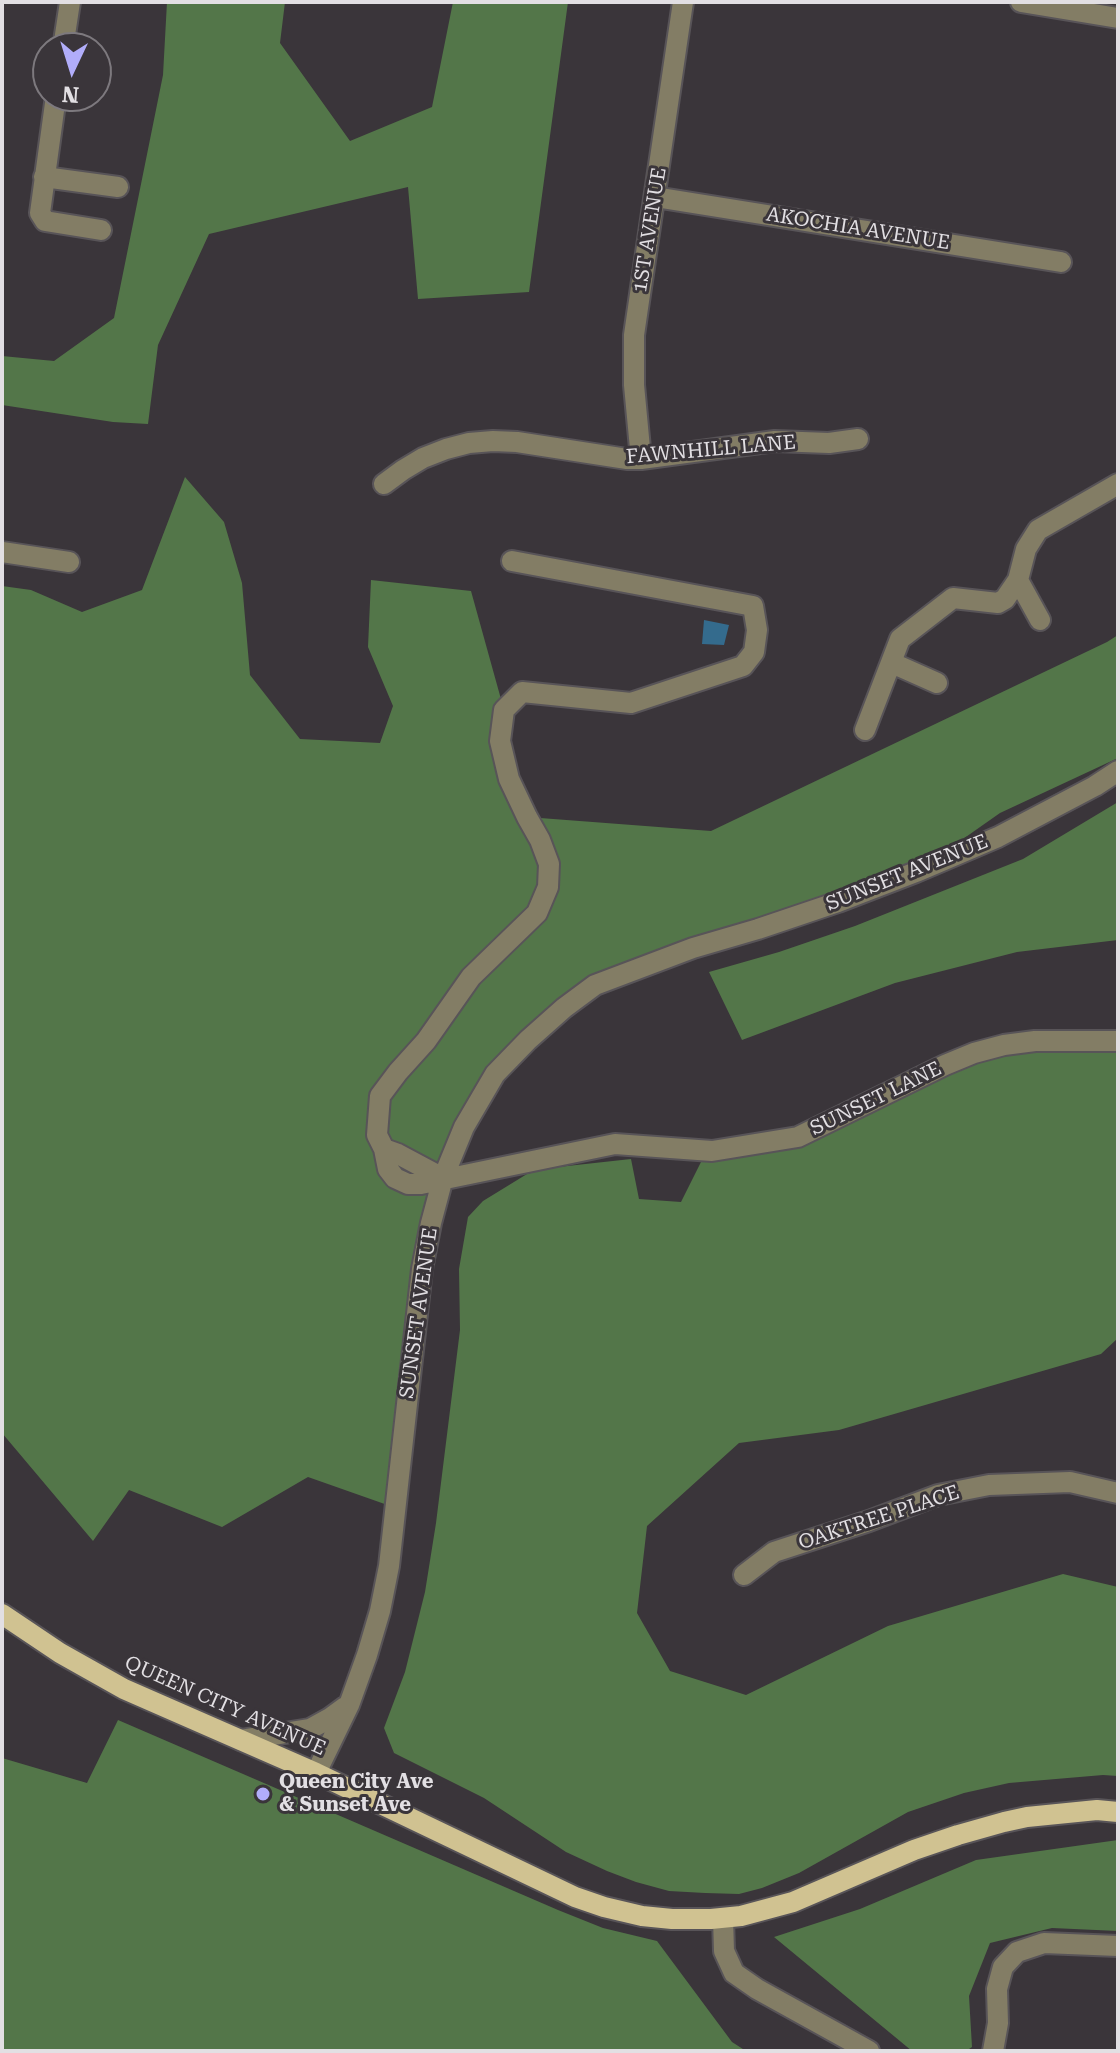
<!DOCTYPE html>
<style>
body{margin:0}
#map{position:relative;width:1120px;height:2053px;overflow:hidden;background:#3a353a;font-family:"Roboto Serif",serif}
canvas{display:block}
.frame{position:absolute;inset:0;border:4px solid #e2dfe3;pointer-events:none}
.north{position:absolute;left:32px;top:32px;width:80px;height:80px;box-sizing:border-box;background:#3a353a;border:2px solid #7d797e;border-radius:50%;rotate:184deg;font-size:22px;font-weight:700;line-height:32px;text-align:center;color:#e2dfe3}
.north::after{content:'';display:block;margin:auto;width:28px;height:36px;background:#b1adfa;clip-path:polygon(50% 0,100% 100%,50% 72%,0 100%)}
</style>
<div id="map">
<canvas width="1120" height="2053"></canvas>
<div class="frame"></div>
<div class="north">N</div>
</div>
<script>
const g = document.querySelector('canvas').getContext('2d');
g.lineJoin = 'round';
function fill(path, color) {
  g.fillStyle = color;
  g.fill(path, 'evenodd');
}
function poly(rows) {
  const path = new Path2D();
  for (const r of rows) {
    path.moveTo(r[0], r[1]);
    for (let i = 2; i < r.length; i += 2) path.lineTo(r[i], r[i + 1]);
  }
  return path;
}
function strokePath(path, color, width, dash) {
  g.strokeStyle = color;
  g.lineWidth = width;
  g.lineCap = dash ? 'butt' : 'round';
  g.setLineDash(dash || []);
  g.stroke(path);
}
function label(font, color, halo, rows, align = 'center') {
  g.font = font + ' "Roboto Serif",serif';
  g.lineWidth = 6;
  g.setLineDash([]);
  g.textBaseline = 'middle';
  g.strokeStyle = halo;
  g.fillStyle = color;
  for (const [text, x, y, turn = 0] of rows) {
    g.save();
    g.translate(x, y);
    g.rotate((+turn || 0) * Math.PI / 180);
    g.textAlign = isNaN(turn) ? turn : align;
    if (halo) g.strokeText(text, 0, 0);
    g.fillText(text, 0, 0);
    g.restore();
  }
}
fill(poly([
 [167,2,285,2,280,43,350,141,432,107,453,2,568,2,529,292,418,299,408,187,209,234,158,345,148,424,113,422,2,405,2,356,54,361,114,318,163,75],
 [185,477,224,522,242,583,250,675,300,739,380,743,393,706,368,647,371,580,471,591,504,710,500,741,527,817,711,831,1107,642,1118,635,1118,758,1000,813,916,872,595,984,495,1074,443,1178,396,1508,308,1477,222,1527,129,1490,93,1541,2,1433,2,586,31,590,82,612,142,590],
 [1118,802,1118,940,1017,952,895,983,742,1040,709,972,779,952,855,926,1023,859],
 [1118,1041,1118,1338,1101,1354,839,1430,739,1443,647,1526,637,1613,670,1671,746,1695,888,1626,1063,1574,1118,1587,1118,1776,1103,1775,1009,1783,964,1793,908,1812,799,1873,762,1888,739,1894,705,1893,669,1891,636,1882,607,1871,566,1852,484,1798,394,1753,384,1728,405,1672,425,1592,436,1523,460,1330,459,1269,468,1217,483,1201,527,1174,549,1168,631,1159,639,1199,681,1202,702,1160,798,1137,974,1053],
 [118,1720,558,1910,603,1928,657,1941,732,2042,746,2051,2,2051,2,1758,87,1783],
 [1118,1840,1118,1931,1052,1928,990,1943,969,1996,972,2047,966,2051,912,2051,774,1937,860,1909,976,1860]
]), '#537649');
fill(poly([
 [704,620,729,625,724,645,702,644]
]), '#346b8d');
const minor = poly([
 [1021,2,1118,18],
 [63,48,70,2],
 [56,96,40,213,45,221,101,230],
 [44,177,118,187],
 [655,197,1061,262],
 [641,459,634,385,634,335,683,2],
 [384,484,403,470,423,458,446,449,469,443,493,441,517,442,627,459,641,459,775,441,829,443,858,439],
 [2,552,69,562],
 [512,561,753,606,757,630,754,652,743,666,631,703,522,692,504,710,500,741,509,779,527,817,540,840,549,864,548,887,537,913,471,977,426,1041,398,1072,380,1096,377,1135,384,1149,388,1169,395,1178,408,1184,421,1184,615,1144,712,1151,798,1137,945,1065,974,1053,1004,1045,1035,1041,1118,1041],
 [1018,580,1040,620],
 [892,663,937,683],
 [865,730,900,639,953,598,998,603,1005,599,1018,580,1026,549,1038,530,1118,484],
 [384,1149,398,1154,443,1178],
 [744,1575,774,1552,869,1521,938,1495,989,1485,1070,1482,1118,1493],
 [241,1740,310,1729,330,1718,345,1707],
 [316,1773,349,1705,367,1655,380,1611,389,1566,422,1269,431,1223,443,1178,464,1127,495,1074,528,1040,564,1008,595,985,693,948,758,929,838,902,916,872,998,837,1095,786,1118,771],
 [723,1918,724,1951,734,1973,757,1989,869,2051],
 [993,2051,998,2023,997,1989,1003,1967,1017,1952,1044,1943,1118,1946]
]);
const major = poly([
 [2,1614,60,1653,124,1689,316,1773,575,1897,604,1907,642,1916,672,1919,711,1919,741,1916,793,1902,914,1850,958,1835,1004,1822,1027,1817,1097,1810,1118,1812]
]);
strokePath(minor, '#585458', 24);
strokePath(major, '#585458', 24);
strokePath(minor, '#837d65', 20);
strokePath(major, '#d0c291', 20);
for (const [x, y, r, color] of [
 [263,1794,8,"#b1adfa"]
]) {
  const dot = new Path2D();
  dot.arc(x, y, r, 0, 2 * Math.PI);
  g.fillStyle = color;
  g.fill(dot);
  strokePath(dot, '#3a353a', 3);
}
label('20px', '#e2dfe3', '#3a353a', [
 ["AKOCHIA AVENUE",858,229,9],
 ["1ST AVENUE",650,230,-81],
 ["FAWNHILL LANE",711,450,-5],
 ["SUNSET AVENUE",907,873,-22],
 ["SUNSET LANE",876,1099,-26],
 ["SUNSET AVENUE",419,1313,-82],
 ["OAKTREE PLACE",879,1518,-18],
 ["QUEEN CITY AVENUE",225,1706,24]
]);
label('bold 20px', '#e2dfe3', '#3a353a', [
 ["Queen City Ave",279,1782],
 ["& Sunset Ave",279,1805]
], 'left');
</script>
